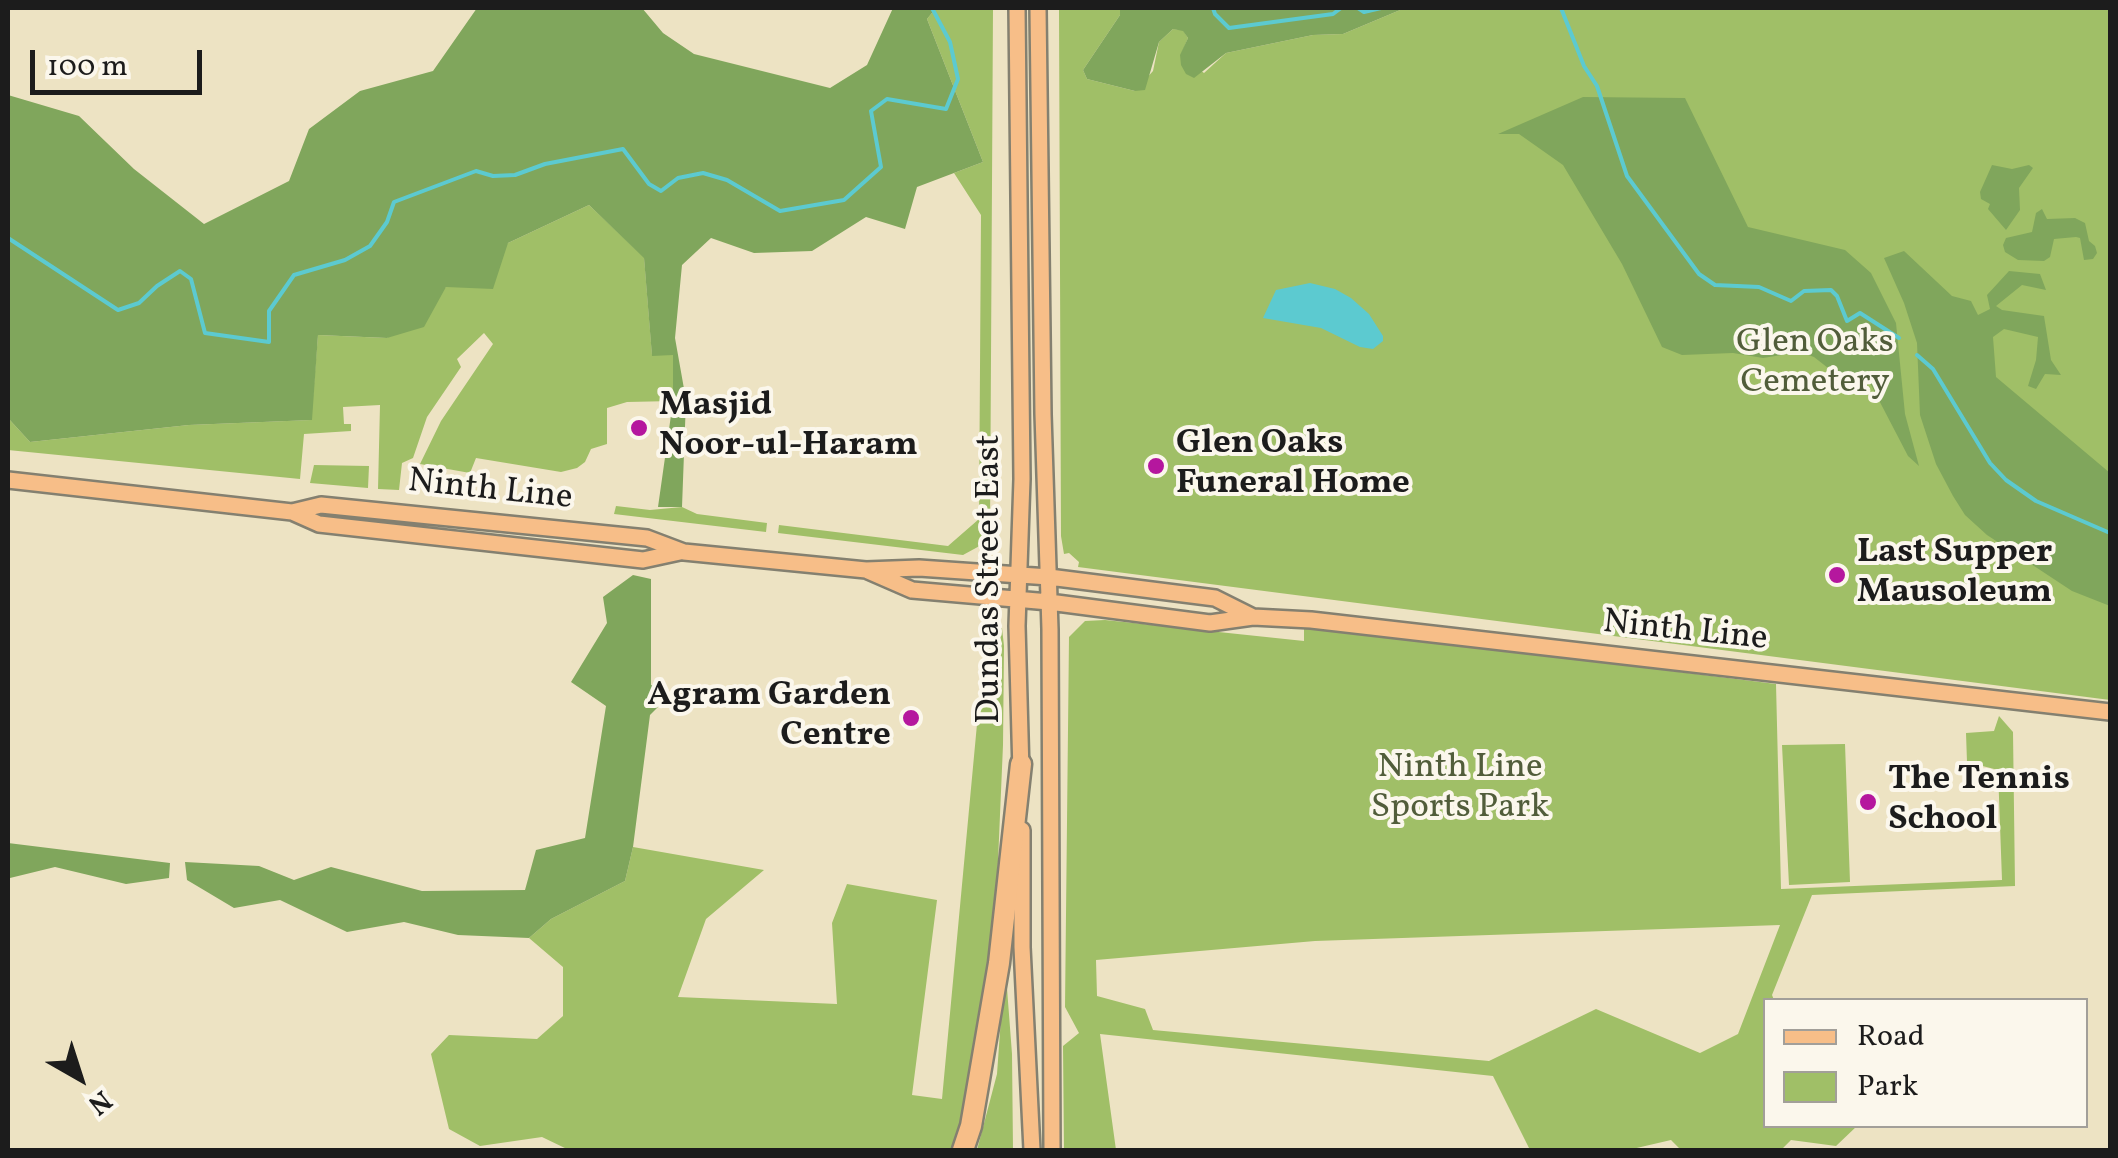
<!DOCTYPE html>
<style>
body{margin:0}
#map{position:relative;width:2118px;height:1158px;overflow:hidden;background:#ede3c3;font-family:Vollkorn,serif}
canvas{display:block}
.frame{position:absolute;inset:0;border:10px solid #1c1c1c;pointer-events:none}
.legend{position:absolute;left:1763px;top:998px;width:325px;height:130px;box-sizing:border-box;background:#fbf7ec;border:2px solid #a29f99;margin:0;padding:12px 18px;list-style:none;font-size:30px;color:#1c1c1c}
.legend li{display:flex;align-items:center;gap:20px;height:50px}
.legend b{width:50px;border:2px solid #a29f99}
.north{position:absolute;left:30px;top:1028px;width:100px;height:100px;-webkit-text-stroke:8px #fbf7ec;paint-order:stroke;rotate:141deg;font-size:28px;font-weight:700;line-height:40px;text-align:center;color:#1c1c1c}
.north::after{content:'';display:block;margin:auto;width:35px;height:45px;background:#1c1c1c;clip-path:polygon(50% 0,100% 100%,50% 72%,0 100%)}
.scale{position:absolute;left:30px;top:50px;width:172px;height:45px;box-sizing:border-box;border:5px solid #1c1c1c;border-top:0;padding-left:12px;font-size:30px;line-height:35px;white-space:nowrap;color:#1c1c1c;-webkit-text-stroke:8px #fbf7ec;paint-order:stroke}
</style>
<div id="map">
<canvas width="2118" height="1158"></canvas>
<div class="frame"></div>
<ul class="legend">
<li><b style="height:12px;background:#f7be88"></b>Road</li>
<li><b style="height:28px;background:#a0bf67"></b>Park</li>
</ul>
<div class="north">N</div>
<div class="scale">100 m</div>
</div>
<script>
const g = document.querySelector('canvas').getContext('2d');
g.lineJoin = 'round';
function fill(path, color) {
  g.fillStyle = color;
  g.fill(path, 'evenodd');
}
function poly(rows) {
  const path = new Path2D();
  for (const r of rows) {
    path.moveTo(r[0], r[1]);
    for (let i = 2; i < r.length; i += 2) path.lineTo(r[i], r[i + 1]);
  }
  return path;
}
function strokePath(path, color, width, dash) {
  g.strokeStyle = color;
  g.lineWidth = width;
  g.lineCap = dash ? 'butt' : 'round';
  g.setLineDash(dash || []);
  g.stroke(path);
}
function label(font, color, halo, rows, align = 'center') {
  g.font = font + ' Vollkorn,serif';
  g.lineWidth = 8;
  g.setLineDash([]);
  g.textBaseline = 'middle';
  g.strokeStyle = halo;
  g.fillStyle = color;
  for (const [text, x, y, turn = 0] of rows) {
    g.save();
    g.translate(x, y);
    g.rotate((+turn || 0) * Math.PI / 180);
    g.textAlign = isNaN(turn) ? turn : align;
    if (halo) g.strokeText(text, 0, 0);
    g.fillText(text, 0, 0);
    g.restore();
  }
}
fill(poly([
 [936,8,993,8,990,532,985,543,963,555,778,533,779,525,948,546,979,519,981,215,954,173,983,162,927,19],
 [1059,8,1120,8,1120,15,1083,70,1087,79,1135,91,1153,71,1159,42,1173,29,1183,30,1188,38,1181,55,1204,73,1226,53,1313,35,1343,34,1405,8,2110,8,2110,700,1078,567,1079,562,1069,553,1064,554,1061,536],
 [589,205,644,257,652,355,673,355,673,401,627,402,607,408,607,444,591,449,585,462,577,468,561,472,476,458,470,473,420,464,441,421,493,344,484,333,457,359,461,367,427,417,413,458,402,463,399,490,378,489,380,405,343,407,344,424,351,424,351,431,304,434,300,479,8,450,8,418,30,442,189,425,311,420,318,335,387,338,446,287,508,243],
 [314,465,369,466,368,488,310,483],
 [616,506,650,510,682,507,697,514,767,523,766,532,614,514],
 [987,617,999,629,1002,628,1004,646,1003,745,992,1001,961,1150,569,1150,542,1137,480,1146,449,1129,431,1054,449,1035,537,1039,563,1016,563,967,529,938,551,919,625,881,633,847,764,870,706,919,678,997,837,1004,832,923,847,884,937,900,912,1095,942,1099],
 [1105,620,1304,641,1304,625,1776,684,1781,889,2002,880,1998,770,1967,762,1966,733,1994,731,1999,716,2013,732,2015,886,1812,895,1772,995,1774,1000,1766,1000,1766,1126,1857,1126,1836,1146,1791,1140,1781,1150,1681,1150,1671,1140,1628,1150,1530,1150,1493,1076,1100,1034,1116,1150,1064,1150,1063,1046,1079,1033,1065,1007,1069,637,1085,621],
 [1780,925,1738,1034,1700,1053,1596,1009,1489,1061,1153,1030,1145,1009,1097,996,1096,960,1315,941],
 [1845,744,1850,882,1789,885,1782,745],
 [1005,962,1012,1054,1013,1150,977,1150,997,1074]
]), '#a0bf67');
fill(poly([
 [477,8,642,8,663,33,694,54,830,88,867,65,893,8,936,8,927,19,983,162,917,187,905,229,866,217,812,251,754,253,711,238,682,265,675,338,686,400,682,507,658,507,673,401,673,355,652,356,644,258,589,205,508,243,493,289,446,287,424,327,387,338,318,335,312,420,189,425,30,442,8,418,8,95,79,116,134,169,204,224,289,181,309,129,360,91,433,71],
 [1120,8,1405,8,1343,34,1313,35,1226,53,1194,78,1186,74,1181,65,1180,55,1188,38,1183,31,1173,29,1159,42,1145,90,1135,91,1087,79,1083,70,1120,15],
 [1583,97,1685,98,1748,227,1845,250,1871,273,1896,323,1905,414,1919,466,1908,456,1870,383,1859,374,1837,375,1814,357,1800,352,1763,358,1733,353,1682,355,1662,347,1622,264,1563,165,1519,134,1498,134],
 [1992,165,2012,169,2029,165,2033,168,2019,188,2020,210,2006,230,1988,209,1990,204,1981,199,1980,192],
 [2042,209,2047,219,2075,218,2085,223,2089,241,2095,246,2097,253,2093,259,2084,260,2080,238,2076,237,2054,239,2050,257,2044,261,2018,260,2005,252,2003,245,2006,238,2032,232,2036,213],
 [1904,251,1952,296,1971,301,1978,315,1990,309,1987,295,2009,271,2040,274,2046,290,2022,285,1996,306,2002,310,2044,316,2051,360,2061,375,2045,374,2036,389,2028,386,2036,360,2038,337,2004,329,1993,337,1996,377,2110,473,2110,606,2072,591,1987,535,1965,515,1953,496,1936,464,1920,415,1917,343,1904,303,1884,258],
 [633,575,651,579,651,685,671,694,650,715,633,847,625,881,551,919,529,938,458,935,404,922,347,932,280,900,234,908,187,880,185,862,259,866,294,880,331,867,422,891,525,890,536,850,585,838,606,706,571,682,607,623,603,597],
 [8,843,170,863,169,878,126,884,55,867,10,878,8,875]
]), '#80a65c');
fill(poly([
 [1310,283,1335,289,1351,298,1369,314,1383,336,1383,341,1373,349,1360,347,1321,328,1263,318,1276,290]
]), '#5ccad0');
strokePath(poly([
 [1213,8,1215,14,1229,28,1333,14,1341,8],
 [1358,8,1364,12,1381,8],
 [1561,8,1584,66,1597,86,1627,176,1699,274,1715,285,1759,287,1791,301,1804,291,1831,290,1837,296,1847,321,1860,313,1899,338],
 [8,238,118,310,139,303,157,286,180,271,191,279,205,333,269,342,269,311,294,275,345,260,370,246,387,222,394,202,476,171,493,176,515,175,545,164,623,149,649,184,661,191,678,178,703,173,727,180,780,211,844,200,881,167,871,111,887,99,946,109,958,79,950,42,932,8],
 [1917,355,1933,369,1990,463,2006,480,2036,501,2110,533]
]), '#5ccad0', 4);
const major = poly([
 [1017,8,1022,479,1017,626,1021,772],
 [1038,8,1043,414,1050,629,1052,1150],
 [8,480,292,512,319,524,643,560,680,552],
 [292,512,321,505,647,538,684,552,866,570,919,568,1049,577,1215,598,1253,617],
 [866,570,912,590,1049,602,1210,623,1253,617,1311,620,2110,712],
 [1022,830,1022,947,1032,1150]
]);
const highway = poly([
 [963,1150,971,1126,999,963,1021,764]
]);
strokePath(major, '#848070', 20);
strokePath(highway, '#848070', 25);
strokePath(major, '#f7be88', 15);
strokePath(highway, '#f7be88', 20);
for (const [x, y, r, color] of [
 [639,428,10,"#b5179e"],
 [1156,466,10,"#b5179e"],
 [1837,575,10,"#b5179e"],
 [911,718,10,"#b5179e"],
 [1868,802,10,"#b5179e"]
]) {
  const dot = new Path2D();
  dot.arc(x, y, r, 0, 2 * Math.PI);
  g.fillStyle = color;
  g.fill(dot);
  strokePath(dot, '#fbf7ec', 4);
}
label('35px', '#515d3a', '#fbf7ec', [
 ["Glen Oaks",1815,345],
 ["Cemetery",1815,385],
 ["Ninth Line",1460,770],
 ["Sports Park",1460,810]
]);
label('bold 35px', '#1c1c1c', '#fbf7ec', [
 ["Masjid",659,408],
 ["Noor-ul-Haram",659,448],
 ["Glen Oaks",1176,446],
 ["Funeral Home",1176,486],
 ["Last Supper",1857,555],
 ["Mausoleum",1857,595],
 ["Agram Garden",891,698,"right"],
 ["Centre",891,738,"right"],
 ["The Tennis",1888,782],
 ["School",1888,822]
], 'left');
label('35px', '#1c1c1c', '#fbf7ec', [
 ["Ninth Line",490,492,6],
 ["Dundas Street East",992,579,-90],
 ["Ninth Line",1685,633,6]
]);
</script>
